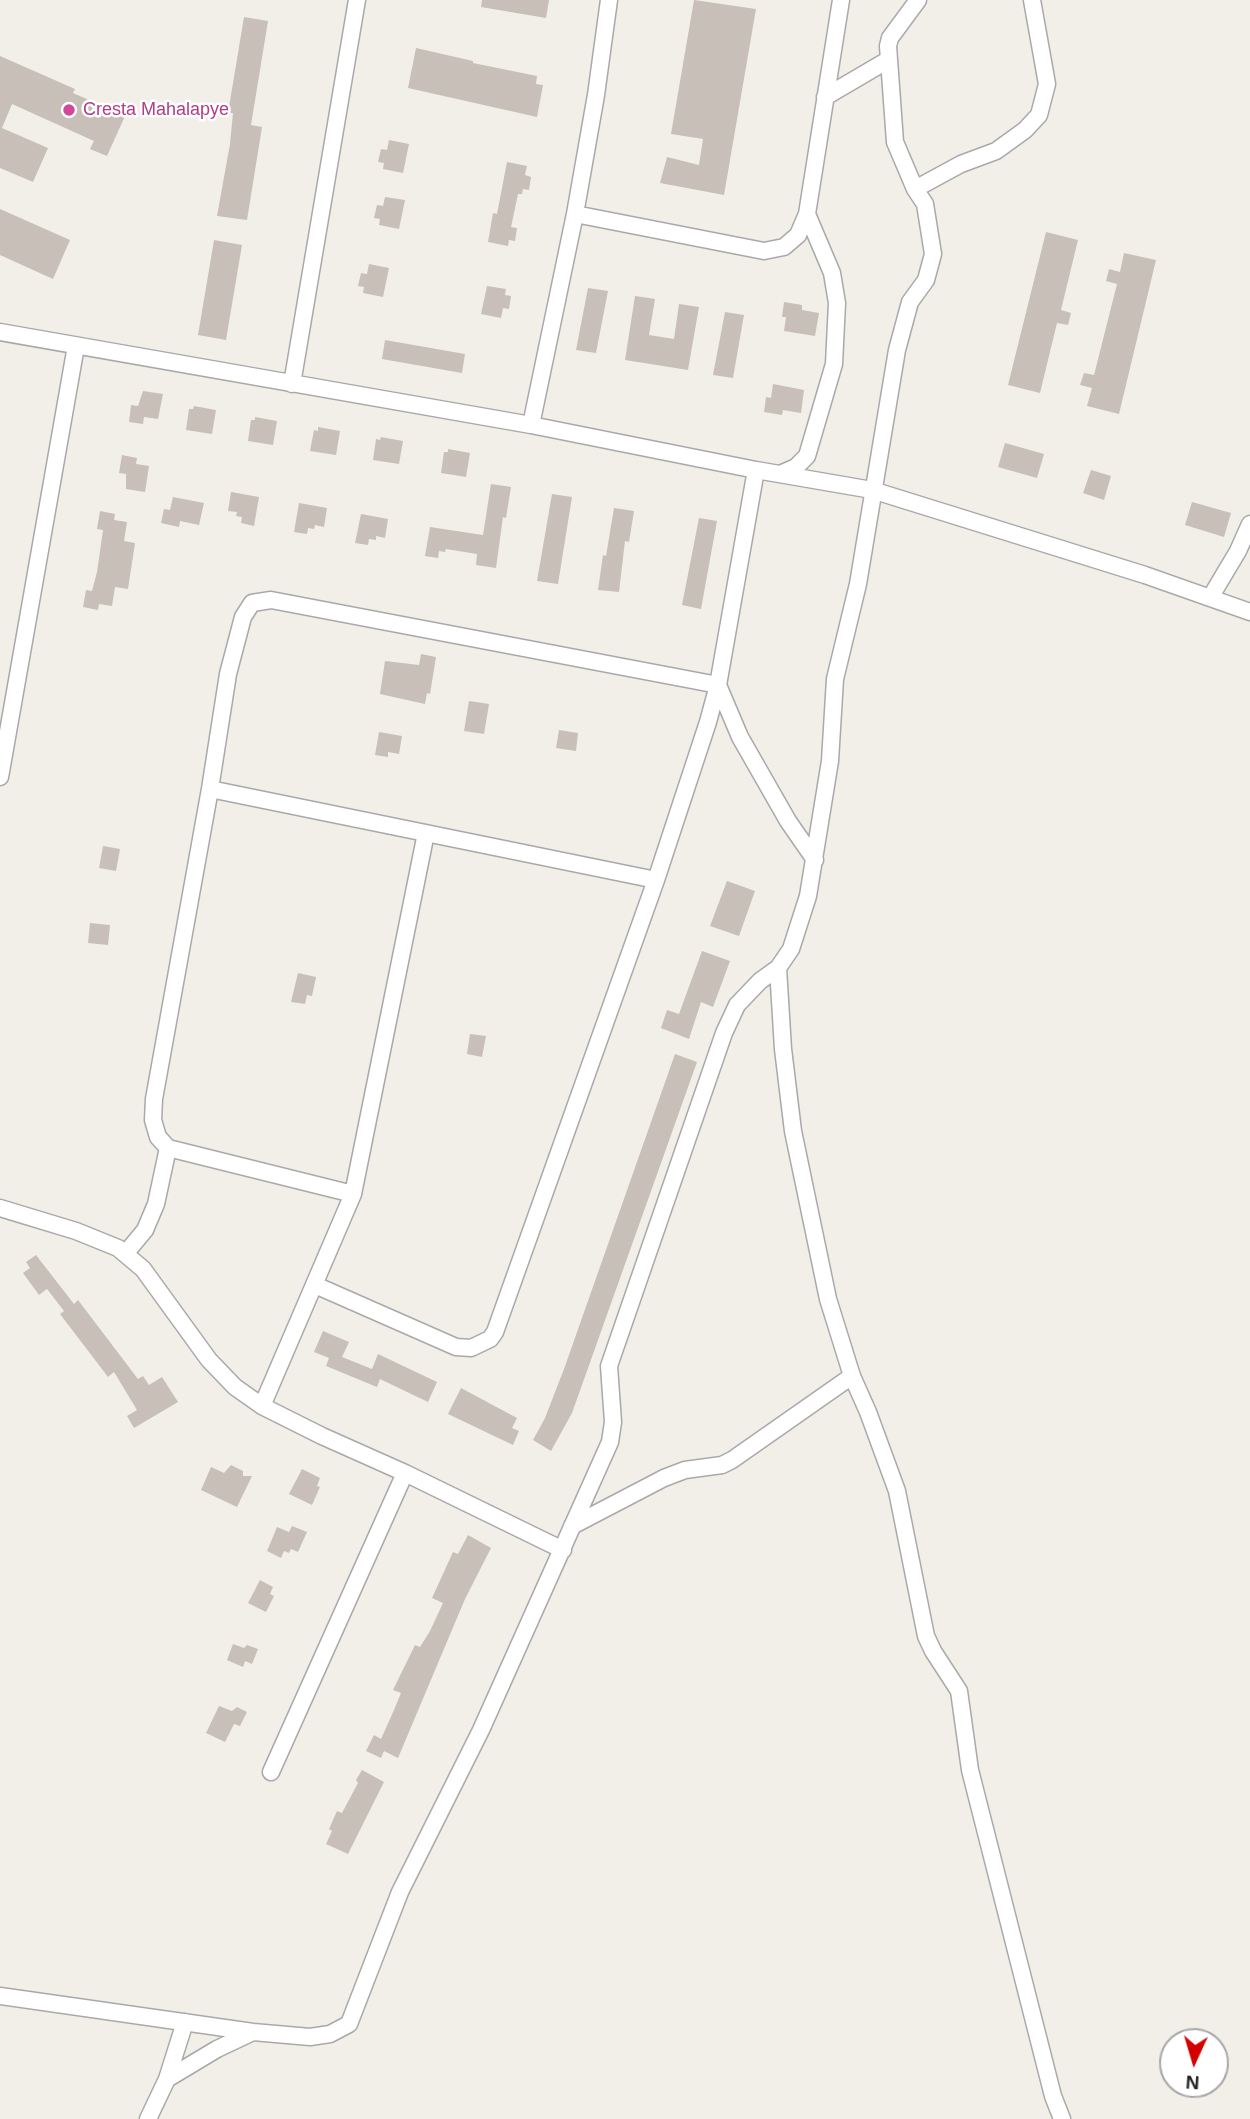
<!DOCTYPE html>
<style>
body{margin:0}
#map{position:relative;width:1250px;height:2119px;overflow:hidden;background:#f2efe9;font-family:Helvetica,sans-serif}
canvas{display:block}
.north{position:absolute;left:1159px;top:2028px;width:70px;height:70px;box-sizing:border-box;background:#fff;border:2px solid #a7a7a7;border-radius:50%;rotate:184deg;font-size:19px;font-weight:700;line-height:28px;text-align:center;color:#222}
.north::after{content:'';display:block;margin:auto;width:24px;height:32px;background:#d40000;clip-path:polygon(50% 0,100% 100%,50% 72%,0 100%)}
</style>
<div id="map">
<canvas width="1250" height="2119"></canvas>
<div class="north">N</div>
</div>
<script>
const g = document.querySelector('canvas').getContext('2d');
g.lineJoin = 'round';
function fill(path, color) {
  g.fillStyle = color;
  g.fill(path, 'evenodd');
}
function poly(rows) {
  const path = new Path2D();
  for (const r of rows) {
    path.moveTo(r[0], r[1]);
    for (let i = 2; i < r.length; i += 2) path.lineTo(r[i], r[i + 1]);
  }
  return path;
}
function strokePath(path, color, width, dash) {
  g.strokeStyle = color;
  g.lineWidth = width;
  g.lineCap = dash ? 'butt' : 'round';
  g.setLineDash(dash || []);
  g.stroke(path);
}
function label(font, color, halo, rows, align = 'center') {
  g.font = font + ' Helvetica,sans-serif';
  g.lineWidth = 5;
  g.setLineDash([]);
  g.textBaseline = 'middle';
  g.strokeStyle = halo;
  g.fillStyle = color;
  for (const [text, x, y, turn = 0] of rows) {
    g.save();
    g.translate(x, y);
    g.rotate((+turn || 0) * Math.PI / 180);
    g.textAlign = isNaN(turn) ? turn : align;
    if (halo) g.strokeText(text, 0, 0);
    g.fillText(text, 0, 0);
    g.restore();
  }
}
fill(poly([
 [482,0,549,0,546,18,481,7],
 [694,0,756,9,724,195,660,183,667,157,699,165,703,139,671,134],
 [244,17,268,21,251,125,262,127,247,220,217,216,230,144,233,113,228,113],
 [416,48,473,61,473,63,537,76,536,84,543,85,537,117,408,88],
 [0,56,75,89,73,93,125,116,107,156,90,149,94,141,12,104,2,128,48,148,33,182,0,168],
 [389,140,409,144,403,173,383,169,384,163,378,162,381,149,387,150],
 [507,162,527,166,525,175,531,177,529,190,523,189,522,194,518,194,511,227,517,228,515,241,509,240,508,246,488,242,493,213,497,214],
 [385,197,405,200,399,229,379,225,380,219,374,218,377,205,383,206],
 [0,209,70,240,53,279,0,255],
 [1046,232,1078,240,1061,310,1071,313,1068,325,1057,323,1040,393,1008,385],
 [214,240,242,245,226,340,198,335],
 [1124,253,1156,260,1119,414,1087,406,1092,388,1080,385,1084,373,1094,375,1117,284,1106,281,1109,269,1120,272],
 [369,264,389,268,383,297,363,293,364,287,358,286,361,273,367,274],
 [487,286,506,289,505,295,511,296,509,309,503,308,501,318,481,314],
 [588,288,608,291,596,353,576,350],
 [635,296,655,299,649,335,674,339,679,304,699,307,688,370,625,360],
 [784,302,802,305,802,310,819,313,815,336,784,331,786,317,782,317],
 [725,312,744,315,733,378,713,375],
 [385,340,465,354,462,373,382,359],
 [773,384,804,390,801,413,783,410,782,415,764,412,766,397,771,398],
 [143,391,163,394,158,419,144,417,143,424,129,422,131,405,138,406],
 [194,406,216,410,212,434,186,430,189,409,193,409],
 [255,417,277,421,273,445,248,441,251,420,255,420],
 [318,427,340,431,336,455,310,451,314,430,318,431],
 [381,437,403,441,399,464,373,460,376,439,380,440],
 [1005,443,1044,454,1037,478,998,467],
 [448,449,470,453,466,477,441,473,444,452,448,452],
 [122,455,137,458,136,464,149,466,145,492,126,489,126,474,119,473],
 [1091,470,1111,476,1104,500,1083,493],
 [491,484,511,487,506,518,503,517,496,568,476,565,477,554,446,549,445,552,439,551,438,558,425,556,430,527,483,535],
 [231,492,259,497,254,526,241,523,242,517,236,516,237,512,228,511],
 [552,494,572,497,558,584,537,581],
 [173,497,204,503,199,525,180,521,179,527,161,523,164,509,170,510],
 [1192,502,1231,513,1224,537,1185,525],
 [299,503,327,508,324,527,315,525,314,529,308,528,307,534,294,532],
 [614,508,634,511,629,542,625,541,619,592,598,590,603,555,606,556],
 [100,511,115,514,114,520,127,522,124,541,135,543,128,589,115,587,112,606,99,604,98,610,83,607,86,590,92,591,97,572,103,530,97,529],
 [361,514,388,519,385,538,376,536,376,540,369,539,368,545,355,543],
 [699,518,717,521,701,609,682,605],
 [421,654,436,657,430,694,427,693,425,704,380,694,385,661,419,665],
 [469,701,489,704,484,734,464,731],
 [559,730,578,733,576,751,556,748],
 [379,732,402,736,399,754,388,752,388,757,375,755],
 [103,846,120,849,116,871,99,868],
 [727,881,755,891,739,936,710,926],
 [90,923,110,925,108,945,88,943],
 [702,951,730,961,713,1007,701,1002,689,1039,661,1028,667,1010,679,1014],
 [298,973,316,977,312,996,307,995,305,1004,291,1002],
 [470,1034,486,1036,482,1057,467,1054],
 [675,1054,697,1062,572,1413,551,1451,533,1440,545,1418,564,1369],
 [36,1255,74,1304,78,1300,138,1379,143,1376,149,1385,162,1377,178,1402,134,1428,127,1416,137,1410,114,1372,108,1377,60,1314,64,1311,47,1289,39,1295,23,1273,30,1268,26,1262],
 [323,1331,349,1342,342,1357,372,1369,378,1354,437,1382,428,1402,380,1379,377,1387,326,1366,329,1358,314,1352],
 [461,1388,517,1418,512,1428,519,1431,513,1445,448,1414],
 [231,1465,243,1471,243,1476,252,1476,237,1507,201,1490,211,1467,224,1473],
 [302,1469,320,1478,317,1486,320,1487,312,1505,289,1494],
 [292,1526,307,1532,298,1552,291,1549,289,1553,284,1551,281,1558,267,1551,277,1527,289,1532],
 [468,1535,491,1548,465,1599,398,1758,384,1751,381,1758,366,1751,374,1735,381,1739,394,1710,401,1693,393,1690,415,1645,420,1647,430,1631,443,1603,432,1598,453,1552,458,1554],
 [260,1580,273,1587,270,1594,274,1596,266,1612,248,1603],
 [233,1644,244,1648,247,1645,258,1649,252,1664,245,1661,243,1667,227,1660],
 [219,1706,232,1711,237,1707,247,1712,240,1726,234,1724,225,1742,206,1733],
 [362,1770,384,1782,348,1854,326,1844,332,1831,329,1829,337,1811,342,1813,358,1783,356,1780]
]), '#c7bfb8');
const minor = poly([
 [825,97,888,60],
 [915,189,961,164,996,151,1025,130,1039,115,1047,84,1032,0],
 [575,214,764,251,784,247,798,235,807,214,841,0],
 [0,332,531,425,756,470,872,490,1145,575,1250,612],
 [292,384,357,0],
 [531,425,575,214,596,95,609,0],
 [780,474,796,467,807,456,834,364,837,303,832,273,807,214],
 [1210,598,1238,551,1250,524],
 [0,777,76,346],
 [210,789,656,880],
 [778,968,783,1049,793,1131,828,1299,852,1376,868,1412,897,1491,926,1636,933,1651,959,1691,970,1770,1053,2096,1062,2119],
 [353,1194,168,1148,158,1137,153,1120,154,1099,210,789,228,674,243,617,252,603,271,600,718,685,740,737,788,821,815,860],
 [0,1208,76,1231,118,1248,143,1269,209,1360,235,1387,262,1406,322,1436,405,1473,563,1550],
 [125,1254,145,1230,156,1204,168,1148],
 [315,1285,456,1347,471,1348,490,1339,495,1332,656,880,708,722,718,685,756,470],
 [262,1406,353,1194,426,833],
 [572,1526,664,1478,685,1470,722,1465,732,1460,852,1376],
 [271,1772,405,1473],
 [0,1996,253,2032,310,2037,330,2034,349,2024,400,1892,481,1730,610,1442,613,1422,609,1366,724,1033,737,1005,760,981,778,968,791,949,808,896,830,761,835,679,858,584,897,350,910,302,926,280,933,254,925,204,915,189,895,142,888,46,890,38,918,0],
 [167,2079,217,2049,253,2032],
 [148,2119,167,2079,185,2022]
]);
strokePath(minor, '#a9a9a9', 19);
strokePath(minor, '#fff', 16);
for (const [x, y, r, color] of [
 [69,110,7,"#d1479c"]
]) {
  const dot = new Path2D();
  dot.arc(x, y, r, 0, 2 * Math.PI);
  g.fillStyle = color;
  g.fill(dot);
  strokePath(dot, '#fff', 2.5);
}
label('18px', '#b23c85', '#fff', [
 ["Cresta Mahalapye",83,110]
], 'left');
</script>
